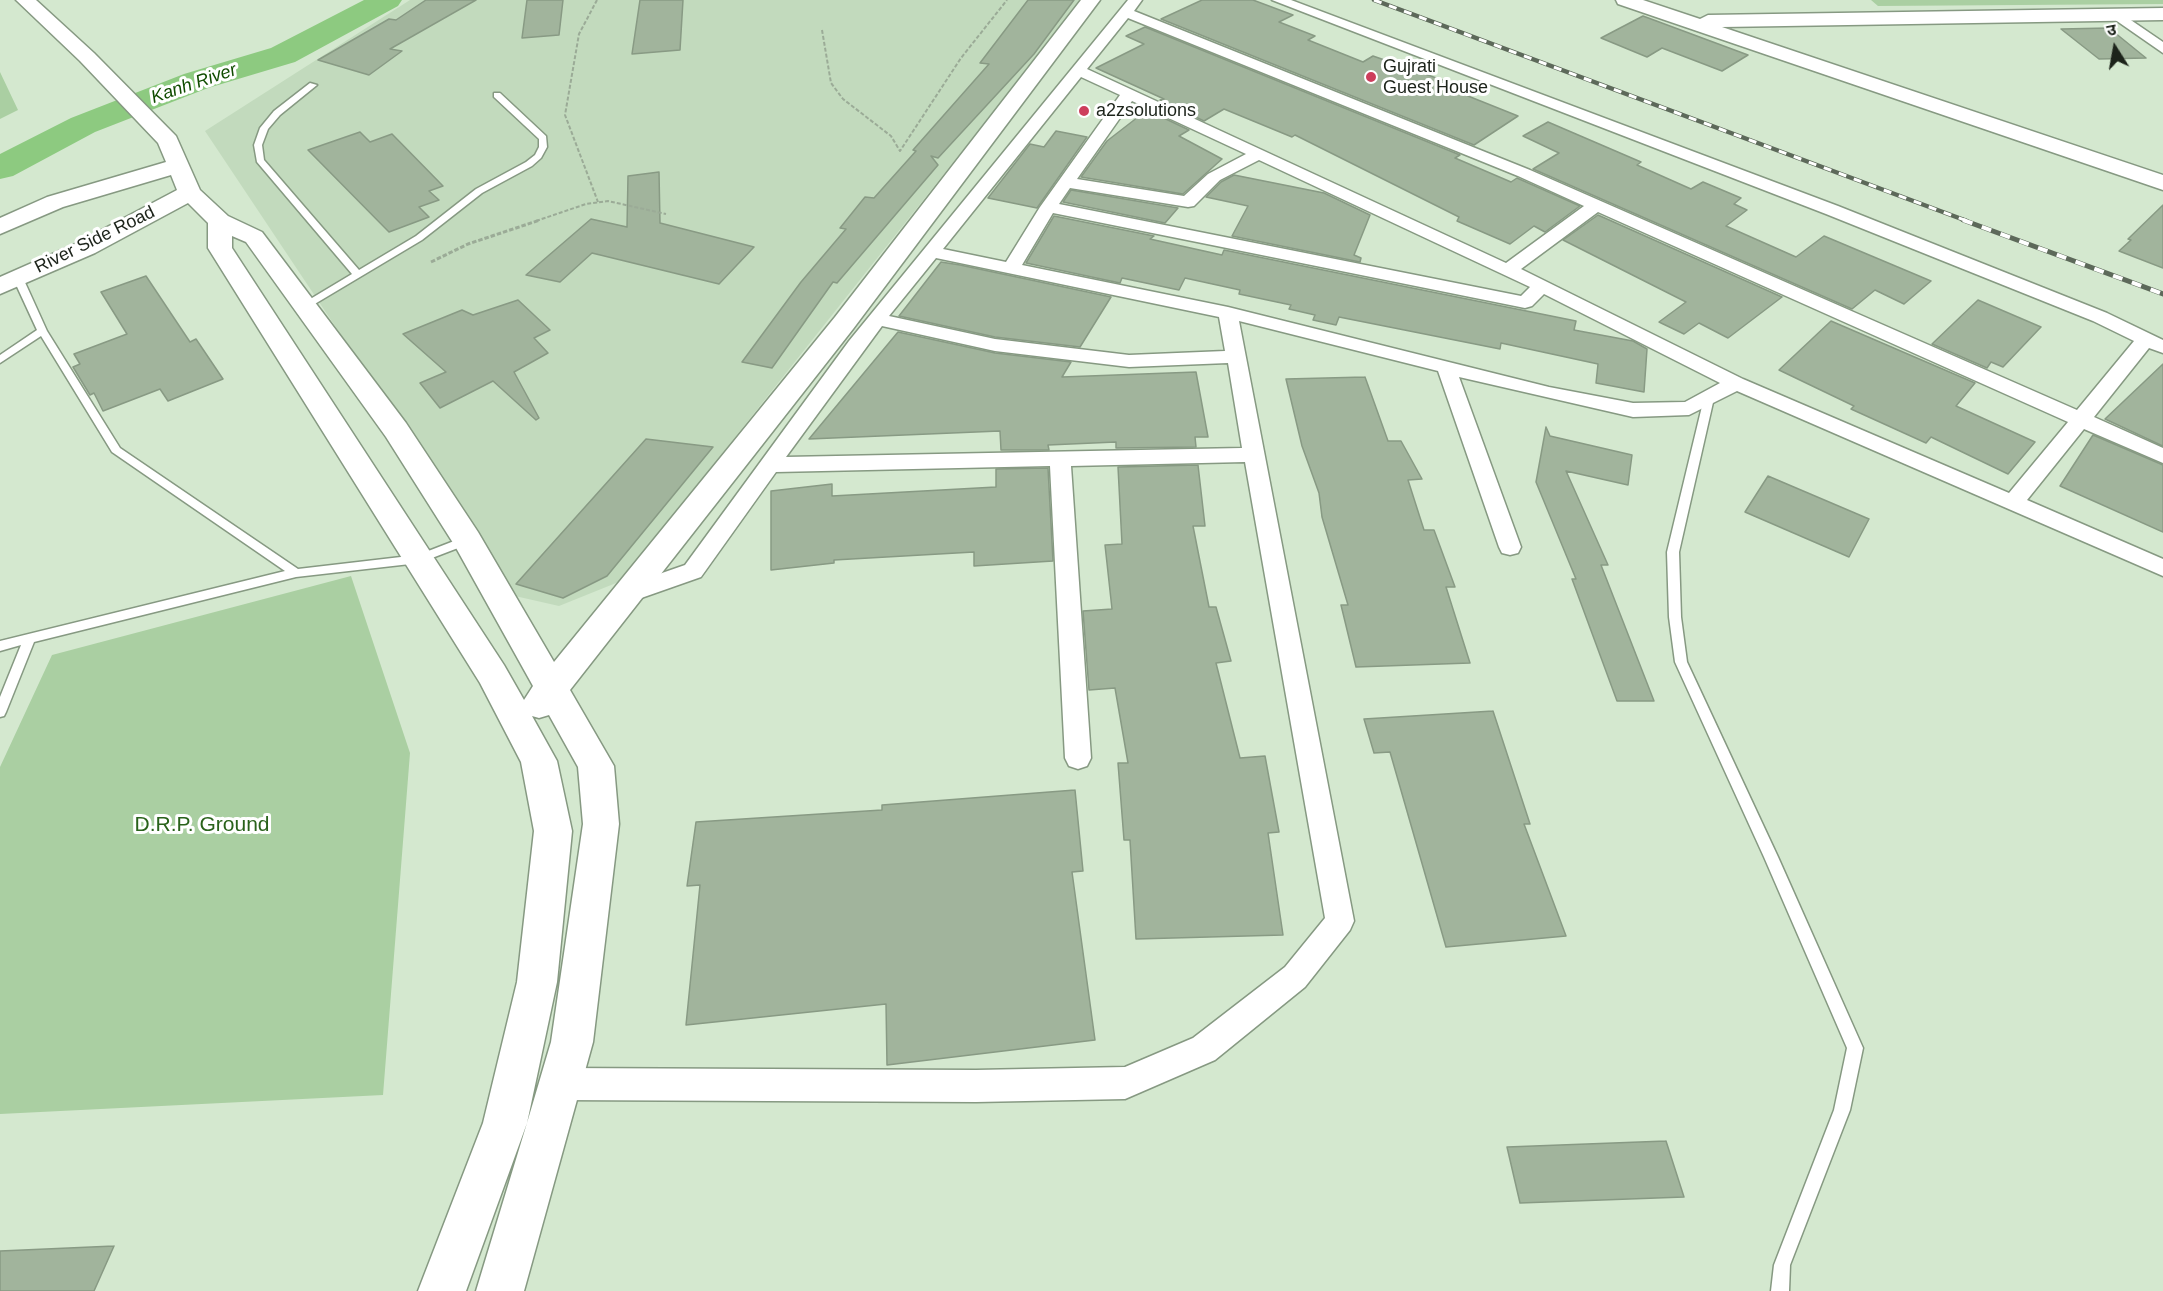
<!DOCTYPE html>
<meta charset="utf-8">
<style>
body{margin:0}
#map{position:relative;width:2163px;height:1291px;overflow:hidden;background:#d4e8cf;font-family:Arial,"Noto Sans Devanagari",sans-serif}
canvas{display:block}
.north{position:absolute;left:2085px;top:18px;width:60px;height:60px;-webkit-text-stroke:4px #fff;paint-order:stroke;rotate:349deg;font-size:16px;font-weight:700;line-height:24px;text-align:center;color:#1c231a}
.north::after{content:'';display:block;margin:auto;width:21px;height:27px;background:#1c231a;clip-path:polygon(50% 0,100% 100%,50% 72%,0 100%)}
</style>
<div id="map">
<canvas width="2163" height="1291"></canvas>
<div class="north">उ</div>
</div>
<script>
const g = document.querySelector('canvas').getContext('2d');
g.lineJoin = 'round';
function fill(path, color) {
  g.fillStyle = color;
  g.fill(path, 'evenodd');
}
function poly(rows) {
  const path = new Path2D();
  for (const r of rows) {
    path.moveTo(r[0], r[1]);
    for (let i = 2; i < r.length; i += 2) path.lineTo(r[i], r[i + 1]);
  }
  return path;
}
function strokePath(path, color, width, dash) {
  g.strokeStyle = color;
  g.lineWidth = width;
  g.lineCap = dash ? 'butt' : 'round';
  g.setLineDash(dash || []);
  g.stroke(path);
}
function label(font, color, halo, rows, align = 'center') {
  g.font = font + ' Arial,sans-serif';
  g.lineWidth = 6;
  g.setLineDash([]);
  g.textBaseline = 'middle';
  g.strokeStyle = halo;
  g.fillStyle = color;
  for (const [text, x, y, turn = 0] of rows) {
    g.save();
    g.translate(x, y);
    g.rotate((+turn || 0) * Math.PI / 180);
    g.textAlign = isNaN(turn) ? turn : align;
    if (halo) g.strokeText(text, 0, 0);
    g.fillText(text, 0, 0);
    g.restore();
  }
}
fill(poly([
 [410,0,1082,0,621,581,559,606,515,596,205,131]
]), '#c2dabd');
fill(poly([
 [1871,0,2163,0,2163,4,1878,6],
 [0,72,18,110,0,119],
 [351,576,410,753,383,1095,0,1114,0,767,52,655]
]), '#aacfa2');
fill(poly([
 [364,0,402,0,398,6,295,62,208,88,95,132,13,176,0,179,0,154,71,118,184,74,271,48,364,0]
]), '#8dca80');
const building = poly([
 [426,0,476,0,390,49,402,51,369,75,318,60,389,19,396,20,426,0],
 [527,0,563,0,559,35,522,38,527,0],
 [640,0,683,0,680,50,632,54,640,0],
 [1028,0,1074,0,1034,54,938,158,931,156,938,165,837,283,833,282,772,368,742,362,801,282,846,229,840,228,865,197,874,198,916,151,913,150,989,64,980,63,1028,0],
 [1202,0,1253,0,1293,15,1279,22,1315,36,1308,40,1363,62,1373,56,1448,82,1474,92,1468,96,1518,116,1474,145,1161,19,1202,0],
 [1643,16,1748,55,1722,71,1662,48,1647,57,1601,38,1643,16],
 [1145,27,1460,155,1455,158,1511,182,1517,178,1580,206,1545,232,1534,226,1510,244,1457,221,1459,217,1295,135,1292,137,1224,109,1204,121,1160,100,1164,99,1096,68,1144,44,1126,36,1145,27],
 [2109,28,2146,58,2099,59,2061,29,2109,28],
 [1147,110,1189,130,1179,136,1222,159,1183,194,1081,177,1107,141,1147,110],
 [1548,122,1641,162,1637,165,1691,189,1703,182,1741,198,1734,204,1747,210,1726,226,1796,257,1824,236,1931,281,1904,304,1875,290,1852,309,1533,169,1559,153,1523,136,1548,122],
 [1056,131,1087,137,1037,208,988,198,1030,144,1044,147,1056,131],
 [360,132,370,142,392,134,443,186,429,191,439,200,419,207,429,217,389,232,308,150,360,132],
 [659,172,660,223,754,247,719,284,592,253,560,282,526,275,591,219,627,227,628,176,659,172],
 [1234,175,1324,193,1370,215,1354,255,1361,258,1360,262,1232,236,1248,206,1206,197,1221,182,1234,175],
 [1071,190,1178,208,1165,223,1063,202,1071,190],
 [2163,205,2163,268,2119,251,2131,240,2128,239,2163,205],
 [1598,215,1782,297,1728,338,1699,323,1684,334,1659,322,1686,302,1563,240,1598,215],
 [1054,216,1154,236,1150,239,1222,255,1224,250,1576,321,1574,330,1633,341,1647,349,1644,392,1596,383,1598,364,1501,343,1500,349,1339,317,1336,325,1313,320,1315,315,1289,309,1291,305,1239,294,1240,290,1185,278,1179,290,1122,278,1120,283,1026,263,1054,216],
 [941,262,960,265,1111,297,1080,347,995,337,899,316,941,262],
 [146,276,190,342,196,339,223,379,168,401,160,389,103,411,94,393,90,395,73,367,80,364,74,354,127,334,101,292,146,276],
 [518,300,550,330,534,338,548,353,514,372,539,418,536,420,493,381,440,408,420,383,446,372,403,334,462,310,473,315,518,300],
 [1978,300,2041,327,2003,367,1991,362,1987,368,1932,344,1978,300],
 [1831,321,1975,383,1956,406,2035,442,2008,474,1931,437,1926,443,1851,409,1854,406,1779,370,1831,321],
 [898,332,995,353,1071,362,1062,377,1196,372,1208,437,1195,437,1196,447,1116,448,1116,442,1048,445,1049,450,1001,450,1000,431,809,439,898,332],
 [2163,364,2163,446,2105,419,2163,364],
 [1365,377,1388,441,1401,441,1422,479,1408,480,1424,530,1434,530,1455,587,1446,587,1470,663,1356,667,1341,605,1348,605,1322,517,1319,493,1302,446,1286,379,1365,377],
 [1546,427,1550,436,1632,455,1628,485,1566,471,1608,565,1601,565,1654,701,1617,701,1572,579,1576,579,1536,482,1546,427],
 [2093,435,2163,465,2163,532,2060,486,2093,435],
 [646,439,713,447,607,576,563,598,516,584,646,439],
 [1198,465,1205,526,1193,526,1209,607,1216,607,1231,661,1216,663,1240,758,1265,756,1279,832,1268,833,1283,935,1136,939,1130,840,1124,840,1118,763,1128,763,1115,688,1089,690,1083,611,1112,609,1105,545,1122,544,1118,467,1198,465],
 [1048,468,1053,561,974,566,974,552,834,560,834,563,771,570,771,491,832,484,832,496,996,487,996,469,1048,468],
 [1768,476,1869,519,1849,557,1745,512,1768,476],
 [1493,711,1530,824,1524,824,1566,936,1446,947,1390,752,1374,753,1364,719,1493,711],
 [1075,790,1083,871,1072,872,1095,1040,887,1065,886,1004,686,1025,700,885,687,886,696,822,882,810,882,805,1075,790],
 [1666,1141,1684,1197,1520,1203,1507,1147,1666,1141],
 [114,1246,94,1291,0,1291,0,1251,114,1246]
]);
fill(building, '#a1b49c');
strokePath(building, '#889a84', 1.5);
const lane = poly([
 [310,83,317,85,280,115,268,129,262,145,264,160,359,270,416,236,476,189,526,162,535,155,539,147,539,139,494,97,494,93,500,93,546,136,547,147,541,158,532,166,482,193,422,240,308,308,302,308,302,304,352,274,257,162,254,145,260,128,274,111,310,83],
 [18,275,23,278,47,331,120,448,298,569,418,555,467,536,471,537,473,540,471,543,419,563,296,577,34,642,6,712,4,716,0,717,0,697,21,645,0,651,0,641,285,571,112,452,41,336,0,363,0,355,37,330,13,278,18,275],
 [1709,395,1714,398,1679,552,1681,617,1687,662,1778,857,1863,1048,1850,1110,1790,1265,1789,1291,1771,1291,1774,1265,1834,1110,1847,1048,1764,857,1675,662,1669,617,1667,552,1704,398,1709,395]
]);
const street = poly([
 [1128,0,1142,0,1134,11,1530,170,2077,410,2134,341,2093,321,1826,214,1272,0,1291,0,1838,206,2107,313,2163,340,2163,353,2149,348,2094,417,2163,448,2163,463,2084,429,2027,500,2163,559,2163,576,1737,391,1689,415,1633,417,1459,377,1521,547,1518,553,1510,555,1502,553,1499,547,1438,371,1239,321,1354,921,1350,930,1305,987,1215,1060,1125,1099,976,1102,560,1100,549,1095,544,1084,549,1073,560,1068,976,1070,1125,1067,1193,1038,1285,967,1325,918,1245,462,1071,466,1091,758,1087,766,1078,769,1069,766,1065,758,1050,466,776,472,701,577,627,603,619,600,615,594,619,588,685,565,849,341,1128,0],
 [1128,18,1518,176,1584,206,1506,263,1087,69,1128,18],
 [1081,77,1120,95,1040,207,1006,262,943,249,1081,77],
 [1132,101,1246,154,1208,174,1184,196,1077,179,1132,101],
 [1259,160,1530,287,1521,296,1059,204,1070,188,1188,207,1194,206,1220,180,1259,160],
 [1598,212,2068,422,2009,493,1743,379,1521,269,1598,212],
 [1053,213,1525,308,1532,306,1544,294,1720,383,1685,402,1633,403,1549,387,1228,307,1022,265,1053,213],
 [936,258,1219,317,1225,351,1129,355,995,339,889,316,936,258],
 [882,326,995,351,1129,367,1228,363,1242,448,786,457,882,326],
 [2119,12,2163,42,2163,53,2114,19,2112,16,2119,12]
]);
const secondary = poly([
 [16,0,36,0,94,53,176,136,200,190,228,216,262,232,406,423,478,532,554,662,835,317,1081,0,1100,0,853,329,570,690,614,766,619,824,593,1042,524,1291,476,1291,527,1123,466,1291,418,1291,483,1123,517,982,534,831,521,762,480,683,208,248,208,223,188,203,95,253,0,294,0,277,77,243,177,190,171,175,63,207,0,234,0,218,47,197,166,162,158,143,80,61,16,0],
 [232,236,246,242,386,437,455,546,533,686,524,700,504,665,232,248,232,236],
 [549,715,578,767,583,824,551,1042,527,1123,557,982,572,831,557,761,532,716,539,718,549,715],
 [1616,0,1643,0,1700,19,1708,15,2163,8,2163,20,1722,27,2163,175,2163,190,1618,4,1616,0]
]);
strokePath(lane, '#869982', 3);
strokePath(street, '#869982', 3);
strokePath(secondary, '#869982', 3);
strokePath(poly([
 [597,0,579,34,565,115,598,202],
 [822,30,831,83,843,99,891,136,900,151,961,58,1007,0],
 [536,221,586,204,608,201,666,214]
]), '#9bab97', 2, [4, 2]);
strokePath(poly([
 [431,262,468,244,540,220]
]), '#9bab97', 3, [4.5, 2]);
fill(lane, '#fff');
fill(street, '#fff');
fill(secondary, '#fff');
const railFar1 = poly([
 [1374,0,1967,221]
]);
const rail = poly([
 [1963,220,2163,294]
]);
strokePath(railFar1, '#5d695a', 4.5);
strokePath(rail, '#5d695a', 5);
strokePath(railFar1, '#fff', 3, [8]);
strokePath(rail, '#fff', 4, [10]);
for (const [x, y, r, color] of [
 [1371,77,6,"#cd3e5c"],
 [1084,111,6,"#cd3e5c"]
]) {
  const dot = new Path2D();
  dot.arc(x, y, r, 0, 2 * Math.PI);
  g.fillStyle = color;
  g.fill(dot);
  strokePath(dot, '#fff', 2);
}
label('18px', '#1c231a', '#fff', [
 ["Gujrati",1383,67],
 ["Guest House",1383,88],
 ["a2zsolutions",1096,111]
], 'left');
label('italic 18px', '#104c00', '#fff', [
 ["Kanh River",194,84,-19]
]);
label('18px', '#1c231a', '#fff', [
 ["River Side Road",95,240,-26]
]);
label('21px', '#29621b', '#fff', [
 ["D.R.P. Ground",202,825]
]);
</script>
